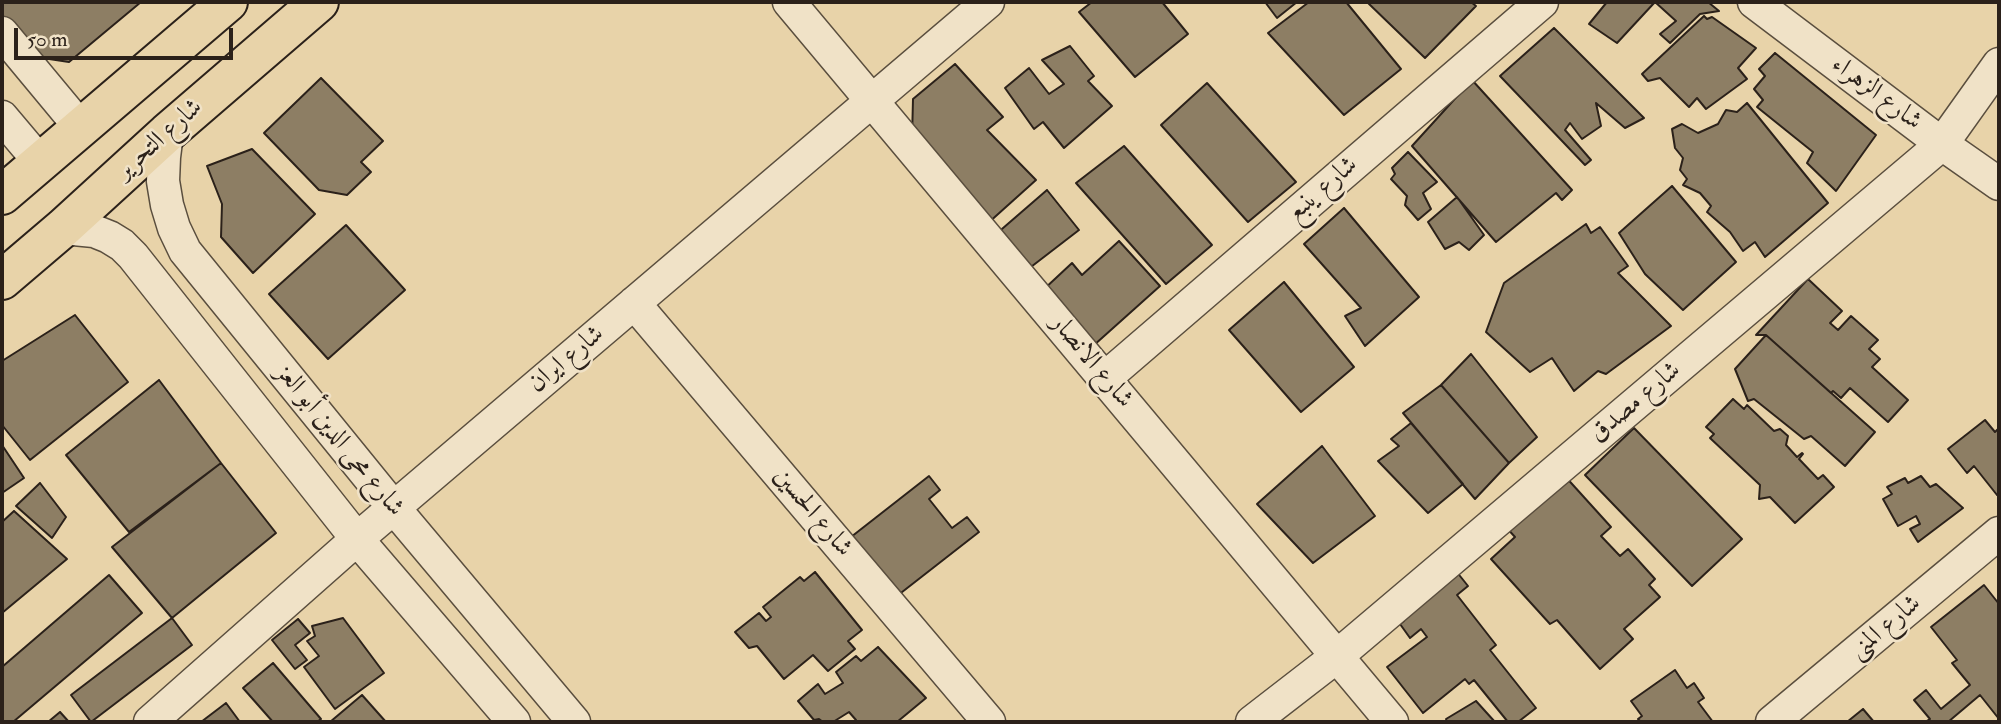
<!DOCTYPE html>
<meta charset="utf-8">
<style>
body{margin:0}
#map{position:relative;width:2001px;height:724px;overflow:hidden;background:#e8d3a9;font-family:"IM FELL Double Pica",serif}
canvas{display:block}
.frame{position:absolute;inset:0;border:4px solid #2b211a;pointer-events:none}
.scale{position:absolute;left:14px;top:28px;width:219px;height:32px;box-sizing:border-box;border:4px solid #2b211a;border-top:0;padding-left:9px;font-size:21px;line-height:24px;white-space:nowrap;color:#2b211a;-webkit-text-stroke:5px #f0e2c7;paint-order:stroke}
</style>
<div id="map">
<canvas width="2001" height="724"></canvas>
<div class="frame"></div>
<div class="scale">50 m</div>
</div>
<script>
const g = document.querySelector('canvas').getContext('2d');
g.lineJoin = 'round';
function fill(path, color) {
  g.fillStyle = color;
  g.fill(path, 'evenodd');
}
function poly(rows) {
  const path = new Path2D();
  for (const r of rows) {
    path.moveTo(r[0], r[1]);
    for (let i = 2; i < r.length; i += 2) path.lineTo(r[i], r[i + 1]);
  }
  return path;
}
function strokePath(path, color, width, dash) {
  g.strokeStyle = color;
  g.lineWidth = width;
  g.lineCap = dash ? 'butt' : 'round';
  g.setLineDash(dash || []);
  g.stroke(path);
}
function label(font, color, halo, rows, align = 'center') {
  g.font = font + ' "IM FELL Double Pica",Amiri,serif';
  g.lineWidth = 5;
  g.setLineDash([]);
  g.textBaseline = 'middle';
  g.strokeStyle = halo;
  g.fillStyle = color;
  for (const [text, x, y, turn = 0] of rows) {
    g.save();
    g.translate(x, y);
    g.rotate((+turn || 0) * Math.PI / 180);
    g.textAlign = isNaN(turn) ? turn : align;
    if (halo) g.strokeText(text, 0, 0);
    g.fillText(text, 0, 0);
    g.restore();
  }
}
const building = poly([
 [2,2,141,2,69,62,36,57,2,16,2,2],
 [1092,2,1162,2,1188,34,1135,77,1079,12,1092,2],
 [1265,2,1297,2,1277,18,1265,2],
 [1309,2,1346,2,1401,69,1344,115,1268,33,1309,2],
 [1367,2,1471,2,1476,6,1425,58,1367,2],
 [1607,2,1708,2,1719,11,1700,14,1670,43,1660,34,1676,21,1655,2,1617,43,1589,24,1607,2],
 [1704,16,1707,19,1712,17,1756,48,1738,68,1747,79,1706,109,1697,98,1689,107,1660,78,1648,81,1642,74,1704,16],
 [1554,28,1644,118,1625,128,1596,103,1601,126,1582,139,1570,123,1565,130,1591,160,1585,165,1500,76,1554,28],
 [1070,46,1094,76,1088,81,1112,106,1064,148,1043,122,1034,129,1005,88,1029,68,1049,94,1064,84,1042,60,1070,46],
 [1775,53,1876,135,1836,191,1807,163,1813,152,1757,107,1763,100,1754,89,1765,76,1759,69,1775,53],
 [955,64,1003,117,987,130,1036,180,987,224,912,139,913,99,955,64],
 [321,78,383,141,361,162,371,172,347,195,319,190,264,133,321,78],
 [1472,80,1572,190,1562,200,1556,193,1496,242,1412,146,1472,80],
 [1207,83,1296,182,1248,222,1161,125,1207,83],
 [1747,103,1828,203,1765,257,1755,242,1743,251,1730,232,1707,212,1711,206,1700,193,1683,185,1687,179,1680,170,1683,158,1675,148,1672,129,1682,124,1698,133,1718,124,1726,110,1737,112,1747,103],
 [1124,146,1212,245,1166,284,1076,183,1124,146],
 [252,149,315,214,253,273,221,237,222,204,207,166,252,149],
 [1408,152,1437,182,1423,193,1431,209,1418,220,1405,205,1407,196,1391,179,1395,174,1392,168,1408,152],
 [1672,186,1736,262,1683,310,1645,274,1619,233,1672,186],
 [1047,190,1079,230,1027,270,995,235,1047,190],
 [1457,197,1484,235,1469,250,1459,242,1445,249,1428,222,1457,197],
 [1344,208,1419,297,1365,346,1345,316,1361,308,1304,244,1344,208],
 [1586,224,1591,233,1600,227,1628,266,1618,273,1671,326,1606,374,1598,371,1574,391,1552,358,1530,372,1486,332,1504,283,1586,224],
 [346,225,405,290,328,359,269,294,346,225],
 [1119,241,1160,286,1093,346,1042,291,1072,263,1082,275,1119,241],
 [1808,279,1842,311,1830,323,1838,330,1851,316,1878,340,1869,349,1880,359,1872,367,1908,400,1888,422,1850,388,1841,398,1833,391,1831,393,1766,335,1756,335,1808,279],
 [1284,282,1354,367,1301,412,1229,330,1284,282],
 [75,315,128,382,30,460,2,425,2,361,75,315],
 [1766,335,1875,432,1845,466,1811,436,1804,439,1754,399,1748,401,1735,369,1766,335],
 [1471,354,1537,437,1509,463,1441,385,1471,354],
 [159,380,221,463,129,532,66,455,159,380],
 [1441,385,1509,463,1475,499,1403,413,1441,385],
 [1733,399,1744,409,1747,405,1774,431,1780,429,1788,436,1786,445,1797,457,1802,453,1803,454,1799,459,1818,479,1823,475,1834,487,1795,523,1770,497,1759,499,1760,485,1710,438,1714,434,1706,427,1733,399],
 [1985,420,1995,432,1999,428,1999,493,1997,495,1974,466,1967,473,1948,449,1985,420],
 [1411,423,1463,484,1428,513,1378,461,1399,446,1391,439,1411,423],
 [1634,428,1742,539,1692,586,1585,475,1634,428],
 [2,445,24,478,2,493,2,445],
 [1322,446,1375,516,1313,563,1257,504,1322,446],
 [221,463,276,533,172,618,112,547,221,463],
 [1563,474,1611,527,1601,536,1620,556,1628,549,1655,579,1649,585,1660,597,1624,629,1633,639,1600,669,1557,620,1550,624,1491,559,1515,537,1505,526,1563,474],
 [929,476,940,490,929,499,952,528,967,517,979,532,897,596,851,537,929,476],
 [1921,476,1930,487,1936,484,1963,508,1918,542,1910,529,1920,524,1916,516,1898,526,1883,499,1892,494,1887,487,1905,478,1908,483,1921,476],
 [40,483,66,517,52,538,16,506,40,483],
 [14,511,67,559,2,613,2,522,14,511],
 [1452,566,1468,586,1457,595,1496,645,1490,650,1536,708,1518,722,1508,722,1474,680,1469,684,1465,679,1423,713,1387,667,1427,637,1421,629,1410,638,1400,624,1404,621,1396,611,1452,566],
 [815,572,862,630,848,641,855,649,828,671,813,655,784,679,757,646,749,648,735,632,759,613,766,621,771,617,763,607,800,577,804,581,815,572],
 [109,575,142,613,13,722,2,722,2,667,109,575],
 [1984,585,1999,604,1999,719,1980,695,1948,722,1925,722,1930,719,1914,700,1926,690,1941,709,1970,685,1952,663,1957,660,1931,627,1984,585],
 [172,618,192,645,91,722,71,695,172,618],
 [343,618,384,673,335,709,304,667,319,656,307,641,315,636,312,626,343,618],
 [298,619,310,633,295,645,307,660,295,669,272,640,298,619],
 [878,647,926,698,897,722,854,722,856,720,849,712,833,722,823,722,819,719,814,720,798,701,818,684,825,694,843,683,836,672,856,656,861,661,878,647],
 [273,663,321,719,317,722,273,722,243,688,273,663],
 [1675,670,1687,688,1694,683,1704,698,1698,702,1713,722,1641,722,1638,719,1642,716,1631,701,1675,670],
 [362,695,386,722,330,722,362,695],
 [1476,701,1495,722,1447,722,1446,719,1476,701],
 [226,703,240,722,201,722,226,703],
 [1863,709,1874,722,1847,722,1863,709],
 [60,712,69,722,48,722,60,712]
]);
fill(building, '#8d7e64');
strokePath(building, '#2b211a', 2);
const street = poly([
 [789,2,1392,722],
 [1754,2,1942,144,1999,184],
 [2,33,81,128],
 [2,117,40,162],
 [167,133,164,157,163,181,167,205,174,228,185,251,394,508,574,722],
 [63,228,94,231,109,237,122,245,133,256,357,539,514,722],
 [634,303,989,722],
 [1104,379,1542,2],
 [150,722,357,539,988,2],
 [1252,722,1336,657,1942,144,1999,64],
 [1772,722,1999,533]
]);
const primary = poly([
 [2,195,228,2],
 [2,280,63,228,167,133,319,2]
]);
strokePath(street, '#5a4e3e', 35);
strokePath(primary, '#2b211a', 42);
strokePath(street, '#f0e2c7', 32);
strokePath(primary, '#e8d3a9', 38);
label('26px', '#2b211a', '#f0e2c7', [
 ["شارع الزهراء",1876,94,37],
 ["شارع التحرير",160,140,-42],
 ["شارع ينبع",1323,190,-41],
 ["شارع ايران",567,360,-40],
 ["شارع الانصار",1091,362,50],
 ["شارع مصدق",1636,403,-40],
 ["شارع محى الدين أبو العز",339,441,51],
 ["شارع الحسين",812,513,50],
 ["شارع المنى",1886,628,-40]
]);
</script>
